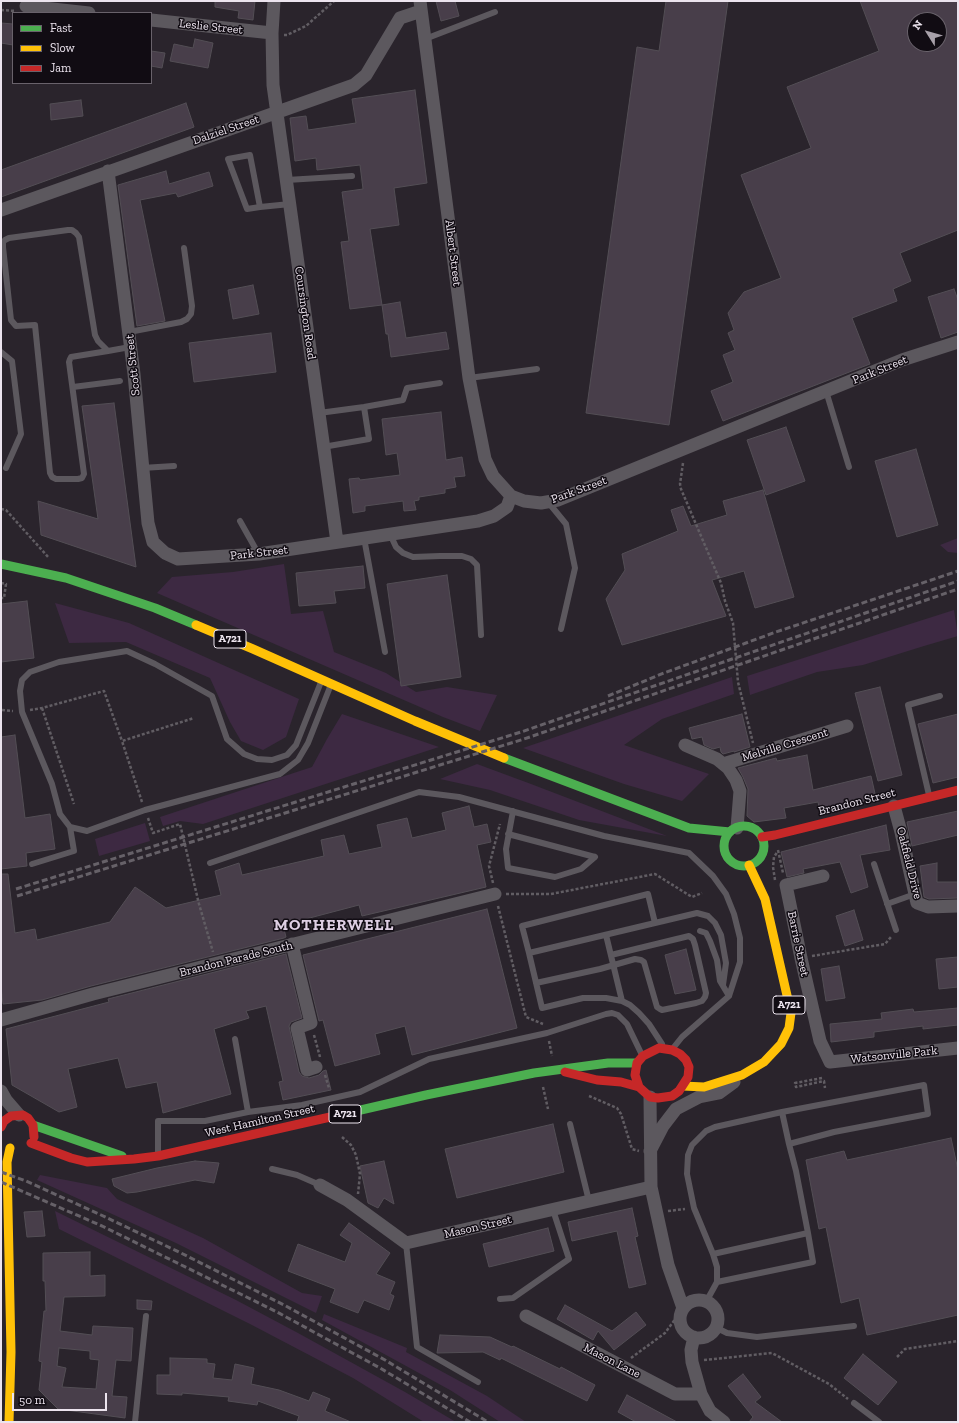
<!DOCTYPE html>
<style>
body{margin:0}
#map{position:relative;width:959px;height:1423px;overflow:hidden;background:#2a242c;font-family:"Zilla Slab",serif}
canvas{display:block}
.frame{position:absolute;inset:0;border:2px solid #ece4ee;pointer-events:none}
.legend{position:absolute;left:12px;top:12px;width:140px;height:72px;box-sizing:border-box;background:#110c13;border:1px solid #69626b;margin:0;padding:5px 7px;list-style:none;font-size:12px;color:#ece4ee}
.legend li{display:flex;align-items:center;gap:8px;height:20px}
.legend b{width:20px;border:1px solid #69626b}
.north{position:absolute;left:907px;top:12px;width:40px;height:40px;box-sizing:border-box;background:#110c13;border:1px solid #69626b;border-radius:50%;rotate:307deg;font-size:11px;font-weight:700;line-height:16px;text-align:center;color:#ece4ee}
.north::after{content:'';display:block;margin:auto;width:14px;height:18px;background:#a8a1aa;clip-path:polygon(50% 0,100% 100%,50% 72%,0 100%)}
.scale{position:absolute;left:12px;top:1393px;width:95px;height:18px;box-sizing:border-box;border:2px solid #ece4ee;border-top:0;padding-left:5px;font-size:12px;line-height:14px;white-space:nowrap;color:#ece4ee;-webkit-text-stroke:3px #110c13;paint-order:stroke}
</style>
<div id="map">
<canvas width="959" height="1423"></canvas>
<div class="frame"></div>
<ul class="legend">
<li><b style="height:5px;background:#4caf50"></b>Fast</li>
<li><b style="height:5px;background:#ffc107"></b>Slow</li>
<li><b style="height:5px;background:#c62828"></b>Jam</li>
</ul>
<div class="north">N</div>
<div class="scale">50 m</div>
</div>
<script>
const g = document.querySelector('canvas').getContext('2d');
g.lineJoin = 'round';
function fill(path, color) {
  g.fillStyle = color;
  g.fill(path, 'evenodd');
}
function poly(rows) {
  const path = new Path2D();
  for (const r of rows) {
    if (r.length === 3) {
      path.moveTo(r[0] + r[2], r[1]);
      path.arc(r[0], r[1], r[2], 0, 2 * Math.PI);
      continue;
    }
    path.moveTo(r[0], r[1]);
    for (let i = 2; i < r.length; i += 2) path.lineTo(r[i], r[i + 1]);
  }
  return path;
}
function strokePath(path, color, width, dash) {
  g.strokeStyle = color;
  g.lineWidth = width;
  g.lineCap = dash ? 'butt' : 'round';
  g.setLineDash(dash || []);
  g.stroke(path);
}
function label(font, color, halo, rows, align = 'center') {
  g.font = font + ' "Zilla Slab",serif';
  g.lineWidth = 3;
  g.setLineDash([]);
  g.textBaseline = 'middle';
  g.strokeStyle = halo;
  g.fillStyle = color;
  for (const [text, x, y, turn = 0] of rows) {
    g.save();
    g.translate(x, y);
    g.rotate((+turn || 0) * Math.PI / 180);
    g.textAlign = isNaN(turn) ? turn : align;
    if (halo) g.strokeText(text, 0, 0);
    g.fillText(text, 0, 0);
    g.restore();
  }
}
fill(poly([
 [958,538,958,553,948,552,940,545],
 [284,564,291,614,323,611,334,652,386,673,416,692,447,687,497,695,480,731,443,717,157,593,172,577,233,572],
 [55,603,129,623,299,699,286,737,263,750,241,741,230,722,210,678,126,642,69,643],
 [954,610,958,636,924,646,863,665,817,672,750,695,747,676],
 [732,677,734,694,662,719,624,745,709,774,682,801,624,784,523,748],
 [342,714,439,747,203,824,180,821,163,826,160,817,312,767,327,739],
 [477,764,531,784,667,836,579,820,490,790,440,779],
 [145,823,150,841,99,856,95,839],
 [40,1175,107,1188,117,1199,203,1238,302,1293,322,1296,316,1313,176,1243,37,1180],
 [55,1211,236,1300,298,1333,405,1392,456,1422,424,1422,353,1378,250,1324,59,1229],
 [324,1314,407,1348,406,1352,487,1396,526,1422,500,1422,450,1390,322,1320]
]), '#3d2942');
const building = poly([
 [215,1,255,1,253,20,238,18,239,11,215,7,215,1],
 [436,1,455,1,459,16,441,21,436,1],
 [666,1,728,1,669,425,586,413,637,47,659,51,666,1],
 [860,1,958,1,958,230,900,253,911,281,893,289,897,301,852,318,870,364,723,421,711,391,733,382,723,355,735,350,728,333,734,330,728,313,744,292,781,278,741,175,811,148,787,87,879,51,860,1],
 [915,20,939,20,939,44,915,44,915,20],
 [1,23,13,24,13,45,1,43,1,23],
 [195,39,213,43,208,68,170,61,174,44,193,48,195,39],
 [151,51,165,53,162,68,151,66,151,51],
 [415,90,427,183,394,188,399,225,370,229,382,305,350,309,341,242,349,241,342,192,363,189,360,165,317,170,316,158,295,161,290,118,306,116,308,130,356,123,352,99,415,90],
 [81,100,83,116,51,120,50,104,81,100],
 [186,103,194,127,1,197,1,170,186,103],
 [166,171,169,184,209,172,213,186,178,197,176,193,140,200,165,321,137,326,118,185,166,171],
 [253,285,259,314,233,319,228,290,253,285],
 [954,289,958,300,958,332,941,338,928,297,954,289],
 [400,302,406,338,446,332,449,349,391,357,388,334,386,334,382,305,400,302],
 [271,333,276,372,194,382,189,343,271,333],
 [114,403,136,567,41,535,38,501,98,519,82,406,114,403],
 [441,412,446,460,462,457,465,476,454,477,456,487,445,489,445,493,419,497,419,500,414,501,416,510,404,511,403,501,365,506,365,511,353,513,349,479,359,478,360,480,400,475,397,453,386,455,382,419,441,412],
 [786,427,805,481,766,495,747,440,786,427],
 [916,449,938,525,897,537,875,461,916,449],
 [763,490,794,597,755,608,744,571,712,580,726,616,622,645,606,599,625,570,622,554,678,531,671,510,683,506,691,526,727,515,723,501,763,490],
 [363,566,365,588,334,591,336,603,299,606,296,573,363,566],
 [447,575,461,677,401,686,387,584,447,575],
 [27,601,34,658,1,662,1,604,27,601],
 [880,687,902,775,878,781,855,693,880,687],
 [742,714,750,747,734,752,734,751,723,754,721,752,720,747,713,749,704,745,702,737,692,739,689,728,742,714],
 [958,714,958,777,933,783,918,724,958,714],
 [15,735,25,818,50,814,55,849,26,853,27,866,1,869,1,737,15,735],
 [807,755,813,790,871,776,876,798,820,812,818,802,784,808,786,818,754,822,747,816,748,789,743,777,738,768,776,758,777,761,807,755],
 [469,806,474,827,487,824,491,842,477,845,486,887,362,916,359,905,283,925,286,937,284,938,91,986,42,1000,3,1004,1,987,1,874,8,874,15,933,35,929,37,940,110,922,135,887,166,908,221,895,215,871,239,863,242,875,324,856,321,840,344,835,349,854,382,847,377,825,407,818,412,838,446,830,442,813,469,806],
 [958,811,958,835,912,846,907,822,958,811],
 [886,825,890,850,860,855,868,887,851,893,840,862,803,869,804,873,787,877,781,852,886,825],
 [937,863,937,882,958,882,958,898,929,899,924,897,920,866,937,863],
 [487,909,517,1028,412,1055,405,1026,375,1034,380,1054,335,1066,323,1020,319,1021,303,955,487,909],
 [854,910,863,940,845,946,836,916,854,910],
 [686,949,696,990,675,994,665,955,686,949],
 [286,954,302,1018,291,1022,289,1026,299,1072,302,1076,309,1078,319,1075,323,1071,326,1070,331,1090,283,1100,279,1082,283,1081,266,1006,246,1011,249,1018,214,1029,231,1094,163,1113,157,1082,126,1088,118,1058,68,1069,77,1107,59,1112,12,1085,6,1029,109,1002,108,999,286,954],
 [958,957,958,987,939,989,936,959,958,957],
 [839,966,845,998,826,1001,821,969,839,966],
 [958,1008,958,1025,923,1029,923,1026,874,1032,874,1037,831,1042,830,1024,882,1019,881,1013,913,1009,914,1012,958,1008],
 [553,1124,564,1172,457,1198,445,1149,553,1124],
 [951,1138,958,1170,958,1315,867,1335,859,1298,841,1303,826,1227,819,1229,806,1160,844,1151,847,1160,951,1138],
 [195,1161,219,1163,214,1183,195,1180,137,1192,127,1193,114,1186,112,1179,157,1168,195,1161],
 [384,1161,394,1204,384,1198,378,1208,368,1203,360,1166,384,1161],
 [632,1208,638,1236,635,1237,646,1284,629,1288,617,1231,572,1241,568,1222,632,1208],
 [42,1211,45,1236,27,1237,24,1212,42,1211],
 [349,1223,390,1253,376,1274,395,1282,390,1294,394,1296,389,1310,364,1300,358,1313,330,1302,335,1289,288,1271,298,1244,345,1262,352,1243,340,1235,349,1223],
 [548,1228,554,1251,489,1267,483,1244,548,1228],
 [90,1252,90,1276,105,1275,105,1296,64,1297,60,1331,92,1335,93,1326,133,1328,131,1361,116,1360,112,1396,127,1397,125,1418,58,1409,39,1390,42,1362,39,1361,44,1311,46,1311,45,1281,43,1281,43,1253,90,1252],
 [59,1348,90,1351,90,1359,99,1360,96,1389,62,1387,66,1368,57,1366,59,1348],
 [137,1300,152,1301,151,1310,137,1309,137,1300],
 [565,1305,612,1331,636,1312,646,1325,614,1350,598,1331,593,1340,557,1319,565,1305],
 [440,1335,490,1337,512,1347,513,1346,560,1369,561,1367,595,1385,587,1401,501,1358,500,1360,483,1352,437,1353,440,1335],
 [863,1354,897,1382,878,1405,844,1378,863,1354],
 [170,1358,207,1359,207,1363,215,1364,213,1378,232,1380,235,1364,254,1368,251,1384,279,1390,309,1401,313,1392,330,1399,325,1411,351,1422,297,1422,299,1416,258,1401,257,1405,228,1401,229,1397,182,1393,182,1395,157,1394,157,1375,170,1375,170,1358],
 [743,1374,761,1397,755,1402,782,1422,749,1422,753,1417,728,1386,743,1374],
 [627,1395,677,1422,636,1422,618,1412,627,1395]
]);
fill(building, '#483e4a');
strokePath(building, '#534e55', 1);
strokePath(poly([
 [1,10,16,11],
 [284,35,287,35,306,26,334,1],
 [683,463,680,484,681,489,721,583,725,601,733,623,738,682,753,743],
 [1,509,6,510,49,558],
 [1,583,6,584,4,598,1,598],
 [42,708,74,804],
 [2,710,13,711],
 [30,710,42,708,104,691,122,741],
 [142,802,122,741,194,718],
 [148,818,153,833,180,824,199,904,213,952],
 [778,850,783,873],
 [775,880,773,867,774,857,778,851],
 [493,883,489,866,500,824],
 [506,894,551,894,655,874,692,897,702,893],
 [498,906,526,1017,543,1024],
 [812,956,885,944,891,937],
 [314,1035,320,1057],
 [549,1041,552,1056],
 [325,1075,329,1088],
 [822,1078,795,1083,796,1087,824,1081,825,1088],
 [543,1087,548,1109],
 [589,1096,617,1108,621,1114,632,1149,639,1151],
 [342,1137,351,1145,356,1155,360,1174,358,1194],
 [668,1211,685,1209],
 [897,1357,905,1349,958,1341],
 [631,1358,665,1333,676,1318],
 [704,1360,772,1353,829,1384,848,1399]
]), '#615d63', 2.5, [3, 2]);
strokePath(poly([
 [425,39,495,12],
 [287,180,352,176],
 [260,207,250,155,228,159,247,209,260,207,290,204],
 [129,332,181,322,187,319,191,314,192,306,184,248],
 [108,351,71,357,70,359,69,362,84,474,82,478,78,479,56,479,52,477,50,473,35,325,16,326,11,320,3,247,3,242,5,240,9,238,68,230,72,230,76,233,79,237,95,335,98,341,108,351,130,347],
 [1,352,12,361,21,434,6,468],
 [469,378,537,369],
 [73,387,120,381],
 [826,391,849,467],
 [319,413,364,407,403,400,407,388,440,383],
 [323,447,369,439,364,407],
 [142,468,174,466],
 [548,502,566,524,575,568,561,629],
 [240,521,258,553],
 [390,534,396,547,403,553,413,557,440,556,462,556,471,559,477,565,481,635],
 [364,538,385,652],
 [929,795,908,705,940,696],
 [513,811,506,849,508,868,555,877,581,869,595,857],
 [70,827,87,831,145,810,280,774,298,760,308,743,330,687],
 [508,834,595,857],
 [210,863,419,792,459,797,604,836,689,853,713,876,726,894,734,914,740,938,740,962,729,996,682,1037,674,1047],
 [32,864,74,851,70,827,60,814,52,784,22,712,20,691,22,680,30,672,59,662,127,651,155,664,212,696,227,739,244,754,257,759,272,760,287,755,296,745,321,682],
 [874,864,896,930],
 [887,904,915,894],
 [700,931,706,933,710,941,717,960,720,981,729,996],
 [606,935,622,1001],
 [529,953,522,926,648,894,655,923],
 [536,983,600,969,635,959,641,960,644,962,657,1007,660,1009,662,1010,696,1003,702,1001,705,997,706,993,695,945,693,939,689,936,611,955],
 [235,1039,248,1112],
 [662,1044,649,1024,639,1013,630,1005,622,1001,606,998,583,998,542,1008,529,953,697,913,708,916,715,923,721,935,726,963,723,985],
 [782,1112,789,1144],
 [570,1124,589,1201],
 [158,1152,158,1121,205,1121,248,1112,302,1105,360,1092,429,1059,547,1033,606,1014,612,1013,618,1015,627,1024,641,1053],
 [272,1169,297,1175,320,1185],
 [406,1243,417,1347,478,1382],
 [717,1282,813,1262,808,1233],
 [500,1299,513,1298,569,1259,553,1210],
 [706,1302,717,1282,717,1267,713,1254,808,1233,796,1171,789,1144,834,1132,928,1114,924,1085,782,1112,715,1127,706,1131,692,1145,688,1155,687,1174,694,1208,713,1254],
 [715,1327,727,1333,757,1337,854,1326],
 [854,1403,879,1422],
 [135,1422,146,1316]
]), '#5c585e', 6);
strokePath(poly([
 [274,1,272,33,273,85,337,542],
 [420,1,469,378,485,459,493,476,511,496],
 [26,6,89,13],
 [151,20,272,33],
 [108,171,134,374,148,523,153,542,165,553,178,559,259,554,478,521,494,516,507,507,511,496,524,501,541,503,558,500,902,360,958,342],
 [1,210,354,85,366,75,400,18,421,11],
 [685,745,717,759,728,768,736,780,740,791,737,828],
 [723,764,847,726],
 [894,806,901,832,917,903,928,907,958,906],
 [823,876,786,885,801,958,820,1041,830,1062,958,1048],
 [292,944,311,1023,297,1028,307,1070,316,1067],
 [1,1020,93,994,495,894],
 [1,1091,6,1100,19,1115],
 [650,1097,651,1187,668,1265,683,1308],
 [650,1151,663,1126,676,1109,699,1097,719,1093,734,1082],
 [320,1185,347,1200,406,1243,651,1187],
 [699,1319,19],
 [526,1316,675,1394,701,1394],
 [694,1337,691,1350,692,1362,701,1394,710,1411,724,1422]
]), '#5c585e', 13);
strokePath(poly([
 [1,564,66,578,155,608,196,625],
 [504,758,689,828,730,832],
 [744,846,20],
 [339,1115,426,1095,534,1073,608,1063,637,1063],
 [33,1125,122,1156]
]), '#4caf50', 9);
strokePath(poly([
 [196,625,253,649,415,721,504,758],
 [683,1086,704,1087,742,1075,764,1062,781,1044,789,1028,791,1013,765,899,749,865],
 [9,1422,11,1352,7,1162,10,1148]
]), '#ffc107', 9);
strokePath(poly([
 [762,837,775,835,958,790],
 [659,1048,672,1050,680,1054,686,1060,689,1067,688,1077,679,1091,672,1096,658,1098,650,1097,639,1087,635,1075,637,1063,643,1056,659,1048],
 [565,1072,597,1080,621,1082,639,1087],
 [1,1127,4,1121,11,1116,23,1115,28,1118,33,1125,34,1137],
 [31,1143,71,1158,87,1162,134,1159,158,1156,339,1115]
]), '#c62828', 9);
strokePath(poly([
 [608,696,664,673,776,632,958,571],
 [16,889,521,732,958,581],
 [17,896,524,739,958,589],
 [1,1172,26,1181,101,1215,181,1253,284,1305,385,1360,488,1422],
 [1,1182,102,1226,277,1312,380,1368,470,1422]
]), '#666168', 3, [6, 3]);
for (const [x, y, w] of [
 [230,639,32],
 [789,1005,32],
 [345,1114,32]
]) {
  const box = new Path2D();
  box.roundRect(x - w / 2, y - 9, w, 18, 3);
  g.fillStyle = '#110c13';
  g.fill(box);
  strokePath(box, '#ece4ee', 1);
}
label('bold 11px', '#ece4ee', null, [
 ["A721",230,639],
 ["A721",789,1005],
 ["A721",345,1114]
]);
label('12px', '#ece4ee', '#110c13', [
 ["Leslie Street",211,27,6],
 ["Dalziel Street",226,130,-19],
 ["Albert Street",453,253,83],
 ["Coursington Road",305,313,82],
 ["Scott Street",133,365,-96],
 ["Park Street",880,370,-22],
 ["Park Street",579,490,-20],
 ["Park Street",259,553,-6],
 ["Melville Crescent",785,745,-17],
 ["Brandon Street",857,802,-14],
 ["Oakfield Drive",909,863,76],
 ["Barrie Street",798,944,78],
 ["Brandon Parade South",236,959,-14],
 ["Watsonville Park",894,1055,-6],
 ["West Hamilton Street",260,1121,-13],
 ["Mason Street",478,1227,-13],
 ["Mason Lane",612,1361,27]
]);
g.letterSpacing = '1px';
label('bold 16px', '#decfe3', '#110c13', [
 ["MOTHERWELL",334,925]
]);
g.letterSpacing = '0px';
</script>
